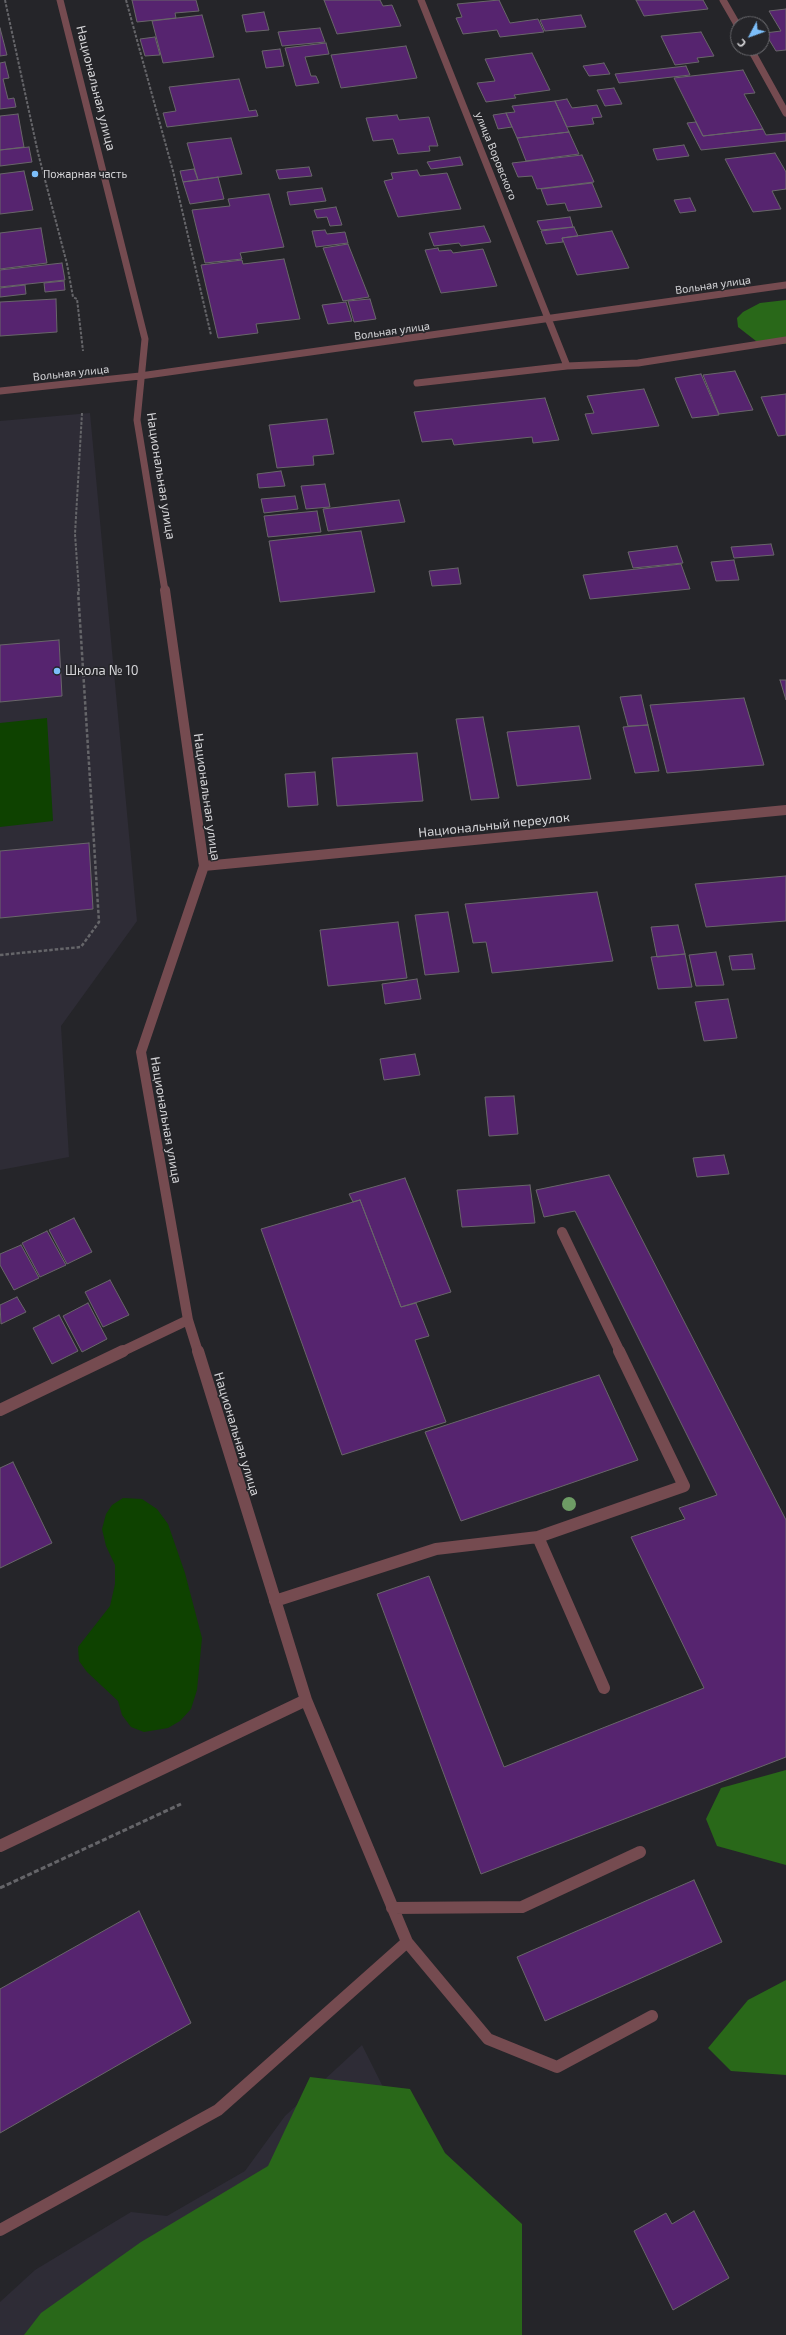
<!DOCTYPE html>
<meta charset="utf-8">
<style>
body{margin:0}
#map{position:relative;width:786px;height:2335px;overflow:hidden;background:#252529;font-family:"Exo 2",sans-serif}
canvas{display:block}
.north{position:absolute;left:730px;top:16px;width:40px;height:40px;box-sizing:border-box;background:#252529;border:1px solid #6b6b6f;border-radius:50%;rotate:229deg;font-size:11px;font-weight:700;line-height:16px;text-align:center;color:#d5d5d8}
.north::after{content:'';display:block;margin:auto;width:14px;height:18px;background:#7cbef9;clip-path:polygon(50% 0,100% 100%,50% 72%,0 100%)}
</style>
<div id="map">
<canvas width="786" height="2335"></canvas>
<div class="north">С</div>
</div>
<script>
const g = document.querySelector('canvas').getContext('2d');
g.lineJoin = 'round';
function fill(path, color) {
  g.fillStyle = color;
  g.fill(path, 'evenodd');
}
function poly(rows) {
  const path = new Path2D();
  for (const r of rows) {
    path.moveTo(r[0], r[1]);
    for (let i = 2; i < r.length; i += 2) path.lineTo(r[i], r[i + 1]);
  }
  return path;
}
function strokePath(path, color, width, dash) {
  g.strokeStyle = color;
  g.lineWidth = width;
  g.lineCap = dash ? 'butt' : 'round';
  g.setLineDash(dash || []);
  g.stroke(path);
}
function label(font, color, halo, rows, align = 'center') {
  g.font = font + ' "Exo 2",sans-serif';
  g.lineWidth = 3;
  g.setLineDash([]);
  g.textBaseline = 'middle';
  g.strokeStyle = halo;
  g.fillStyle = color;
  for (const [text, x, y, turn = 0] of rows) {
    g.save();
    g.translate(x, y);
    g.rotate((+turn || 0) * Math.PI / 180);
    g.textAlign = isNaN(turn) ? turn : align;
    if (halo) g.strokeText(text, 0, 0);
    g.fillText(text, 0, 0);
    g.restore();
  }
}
fill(poly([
 [90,413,137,921,61,1026,69,1157,0,1170,0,421],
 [362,2045,385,2091,79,2335,0,2335,0,2302,35,2270,131,2212,167,2216,245,2171,285,2116]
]), '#2e2c36');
fill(poly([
 [47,718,53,821,0,827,0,723],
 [123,1498,142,1499,157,1509,168,1524,185,1573,202,1638,197,1690,191,1709,180,1721,168,1728,144,1732,131,1727,122,1715,118,1701,87,1672,79,1661,78,1647,110,1606,115,1584,115,1565,106,1546,102,1529,106,1514,112,1505]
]), '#0e4200');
fill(poly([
 [786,300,786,344,756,341,738,327,737,318,743,312,760,303],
 [786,1770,786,1865,717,1846,706,1819,721,1788],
 [786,1980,786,2075,731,2071,708,2048,748,2000],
 [310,2077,410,2089,445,2153,522,2224,522,2335,24,2335,41,2313,141,2242,268,2166]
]), '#296819');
const building = poly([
 [132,0,196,0,199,11,175,13,176,18,137,22,132,0],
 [324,0,380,0,383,6,392,5,401,26,337,34,324,0],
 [499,0,510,23,538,19,544,32,500,37,497,30,463,34,456,18,462,17,457,4,499,0],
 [636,0,703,0,708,9,644,16,636,0],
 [786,9,786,50,776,51,765,33,781,31,769,11,786,9],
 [264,12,269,30,246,32,242,15,264,12],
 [202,15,214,57,163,63,152,21,202,15],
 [581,15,586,27,545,31,540,20,581,15],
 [0,28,7,55,0,56,0,28],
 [320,28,325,42,282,46,278,32,320,28],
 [701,32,714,56,697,58,699,62,675,65,661,36,701,32],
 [155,37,160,55,145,56,140,39,155,37],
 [326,43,329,54,305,57,311,76,316,76,319,83,296,86,285,48,326,43],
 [406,46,417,78,341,88,331,55,406,46],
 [280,49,284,66,266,68,262,51,280,49],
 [532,53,550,90,514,95,516,98,486,102,477,83,495,81,485,59,532,53],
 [5,62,9,78,3,79,8,99,14,98,16,107,0,109,0,63,5,62],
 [604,63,610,74,589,76,583,66,604,63],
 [686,66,690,75,619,83,615,74,686,66],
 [743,70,755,93,744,94,763,129,703,136,674,78,743,70],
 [239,79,249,111,256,110,258,116,167,127,163,113,176,111,169,87,239,79],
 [614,88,622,104,605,106,597,90,614,88],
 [567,99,572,108,597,105,602,117,592,118,594,124,567,127,555,101,567,99],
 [555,101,569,132,517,138,506,113,515,112,512,106,555,101],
 [506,113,512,127,498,129,493,115,506,113],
 [18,114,24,147,0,150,0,116,18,114],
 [397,115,399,120,429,117,438,146,429,146,430,151,398,154,393,139,373,141,366,118,397,115],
 [696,122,703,136,763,129,766,135,786,133,786,141,701,150,687,123,696,122],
 [569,132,579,154,526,161,517,138,569,132],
 [231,138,242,174,198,180,187,143,231,138],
 [684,145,689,156,657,160,653,149,684,145],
 [29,147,32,162,0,166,0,150,29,147],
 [775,153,786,172,786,189,772,191,781,209,753,212,725,159,775,153],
 [582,155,594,182,537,189,532,176,518,177,512,163,582,155],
 [460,157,463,165,431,169,427,162,460,157],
 [309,167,312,176,279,179,276,170,309,167],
 [194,169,198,180,183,182,180,171,194,169],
 [417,170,420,176,447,173,461,209,398,217,384,181,393,179,391,173,417,170],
 [24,171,33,210,0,214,0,174,24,171],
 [218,177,224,199,190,204,183,182,218,177],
 [592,183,602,207,568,211,565,203,547,205,541,189,592,183],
 [322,188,326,201,290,205,287,192,322,188],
 [269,194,284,247,240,253,242,259,205,263,192,210,230,206,228,199,269,194],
 [690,198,696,211,680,213,674,200,690,198],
 [336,207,342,225,330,226,327,217,317,218,314,210,336,207],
 [570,217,573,227,541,230,537,221,570,217],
 [484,226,491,242,461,246,459,243,434,246,429,233,484,226],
 [574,227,578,236,562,238,563,242,546,244,541,231,574,227],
 [41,228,47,263,0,269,0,233,41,228],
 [325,230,327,234,345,232,348,243,316,247,312,231,325,230],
 [612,231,629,268,577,275,562,238,612,231],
 [348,244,369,297,343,301,323,248,348,244],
 [438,248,439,251,451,250,453,253,483,249,497,286,441,293,425,250,438,248],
 [284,259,300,319,256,324,258,333,218,338,201,265,242,260,243,264,284,259],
 [62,263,65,280,0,287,0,270,62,263],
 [64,281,65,290,45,292,44,283,64,281],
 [25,285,26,294,0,297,0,288,25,285],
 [56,299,57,332,0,336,0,302,56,299],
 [370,299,376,319,354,322,348,301,370,299],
 [346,302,352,321,328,324,322,305,346,302],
 [735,371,753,410,719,414,703,375,735,371],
 [701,374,719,415,692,418,675,378,701,374],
 [644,389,659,426,592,434,585,414,594,413,587,396,644,389],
 [786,394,786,435,778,436,761,397,786,394],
 [545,398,559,440,533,443,532,437,454,445,452,439,422,442,414,412,545,398],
 [327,419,334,454,313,456,314,465,277,468,269,425,327,419],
 [281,471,285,486,259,488,257,474,281,471],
 [325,484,330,507,306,509,301,486,325,484],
 [295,496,298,509,264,513,261,499,295,496],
 [399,500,405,522,328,531,323,509,399,500],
 [317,511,321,532,268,537,264,516,317,511],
 [361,531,375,592,280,602,269,541,361,531],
 [771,544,774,555,734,558,731,547,771,544],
 [677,546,683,563,633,568,628,552,677,546],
 [734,560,739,580,716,581,711,562,734,560],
 [681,564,690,589,590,599,583,575,681,564],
 [458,568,461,584,432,586,429,571,458,568],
 [59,640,62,696,0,702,0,645,59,640],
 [780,680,786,680,786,700,780,680],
 [641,695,648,725,628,726,620,697,641,695],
 [744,698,764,765,667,773,650,705,744,698],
 [483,717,499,798,471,800,456,719,483,717],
 [648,725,659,771,635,773,623,727,648,725],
 [579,726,591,779,517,786,507,732,579,726],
 [417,753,423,801,337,806,332,758,417,753],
 [315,772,318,805,288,807,285,774,315,772],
 [89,843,93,909,0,918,0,851,89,843],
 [786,876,786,921,706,927,695,884,786,876],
 [597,892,613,961,492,973,486,942,473,943,465,904,597,892],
 [448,912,459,972,425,975,415,915,448,912],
 [398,922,407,978,328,986,320,930,398,922],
 [678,925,685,954,657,957,651,927,678,925],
 [716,952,724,985,696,986,689,955,716,952],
 [685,954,692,987,658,989,651,957,685,954],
 [752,954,755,969,732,970,729,956,752,954],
 [417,979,421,999,385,1004,382,984,417,979],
 [728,999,737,1038,704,1041,695,1002,728,999],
 [415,1054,420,1075,384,1080,380,1059,415,1054],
 [514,1096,518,1134,489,1136,485,1097,514,1096],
 [724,1155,729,1174,697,1177,693,1158,724,1155],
 [609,1175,786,1520,786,1757,481,1874,377,1594,429,1576,504,1767,704,1688,631,1537,685,1519,679,1508,717,1495,575,1211,544,1217,536,1190,609,1175],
 [405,1178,451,1292,401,1307,360,1200,353,1202,349,1194,405,1178],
 [530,1185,535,1223,462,1227,457,1190,530,1185],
 [360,1200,401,1307,416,1303,429,1336,415,1340,446,1422,342,1455,261,1229,360,1200],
 [74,1218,92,1252,67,1264,49,1230,74,1218],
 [47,1231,66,1265,40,1277,22,1243,47,1231],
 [21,1245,39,1278,14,1290,0,1265,0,1254,21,1245],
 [110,1280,129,1315,103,1327,85,1292,110,1280],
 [17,1297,26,1312,1,1324,0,1305,17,1297],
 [88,1303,107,1339,82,1352,63,1316,88,1303],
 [59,1315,78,1351,52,1364,33,1328,59,1315],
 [599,1375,638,1460,461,1521,425,1432,599,1375],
 [13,1462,52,1543,0,1568,0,1468,13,1462],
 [694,1880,722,1942,545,2021,517,1957,694,1880],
 [139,1911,191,2023,0,2133,0,1989,139,1911],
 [694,2211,729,2278,673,2310,634,2231,666,2213,672,2224,694,2211]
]);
fill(building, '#56246f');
strokePath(building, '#69666a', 1);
strokePath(poly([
 [5,0,38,153,67,264,73,297,77,299,83,351],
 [126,0,173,171,211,335],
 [79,591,75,534,82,413]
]), '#656569', 2, [3, 1.5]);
strokePath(poly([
 [0,955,81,947,99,922,78,590]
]), '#656569', 2.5, [3.5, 2]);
strokePath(poly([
 [0,1888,181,1804]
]), '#656569', 3, [5, 2.5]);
strokePath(poly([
 [60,0,145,339,137,420,165,591],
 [723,0,738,26],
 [750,48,786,113],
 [567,366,638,363,786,340],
 [417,383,567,366,421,0],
 [0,391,140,376,786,285]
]), '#754b50', 7);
strokePath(poly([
 [165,590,204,866,141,1052,188,1320,198,1352],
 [204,866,786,810],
 [562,1232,620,1352],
 [121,1352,188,1320]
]), '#754b50', 10);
strokePath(poly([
 [198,1351,306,1700,407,1942,488,2039,557,2067,652,2016],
 [0,1410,123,1351],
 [538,1537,684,1486,619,1351],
 [275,1601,436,1549,538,1537,604,1688],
 [0,1846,306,1700],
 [392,1908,522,1907,640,1852],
 [0,2230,218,2110,407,1942]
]), '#754b50', 12);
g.fillStyle = '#6e9c65';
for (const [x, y] of [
 [569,1504]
]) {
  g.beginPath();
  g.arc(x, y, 7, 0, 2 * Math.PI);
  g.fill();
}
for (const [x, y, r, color] of [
 [35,174,4,"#7cbef9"],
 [57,671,4,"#7cbef9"]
]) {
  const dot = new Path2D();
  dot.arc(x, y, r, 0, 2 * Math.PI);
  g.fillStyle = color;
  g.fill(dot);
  strokePath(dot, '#252529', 1.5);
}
label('11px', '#d5d5d8', '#252529', [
 ["улица Воровского",496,156,68],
 ["Вольная улица",713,285,-8],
 ["Вольная улица",392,331,-8],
 ["Вольная улица",71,373,-6]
]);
label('11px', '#d5d5d8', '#252529', [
 ["Пожарная часть",43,174]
], 'left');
label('13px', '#d5d5d8', '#252529', [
 ["Национальная улица",96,88,76],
 ["Национальная улица",161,476,81],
 ["Национальная улица",207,797,82],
 ["Национальный переулок",494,825,-6],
 ["Национальная улица",166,1120,80],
 ["Национальная улица",237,1434,73]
]);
label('13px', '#d5d5d8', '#252529', [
 ["Школа № 10",65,671]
], 'left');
</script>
